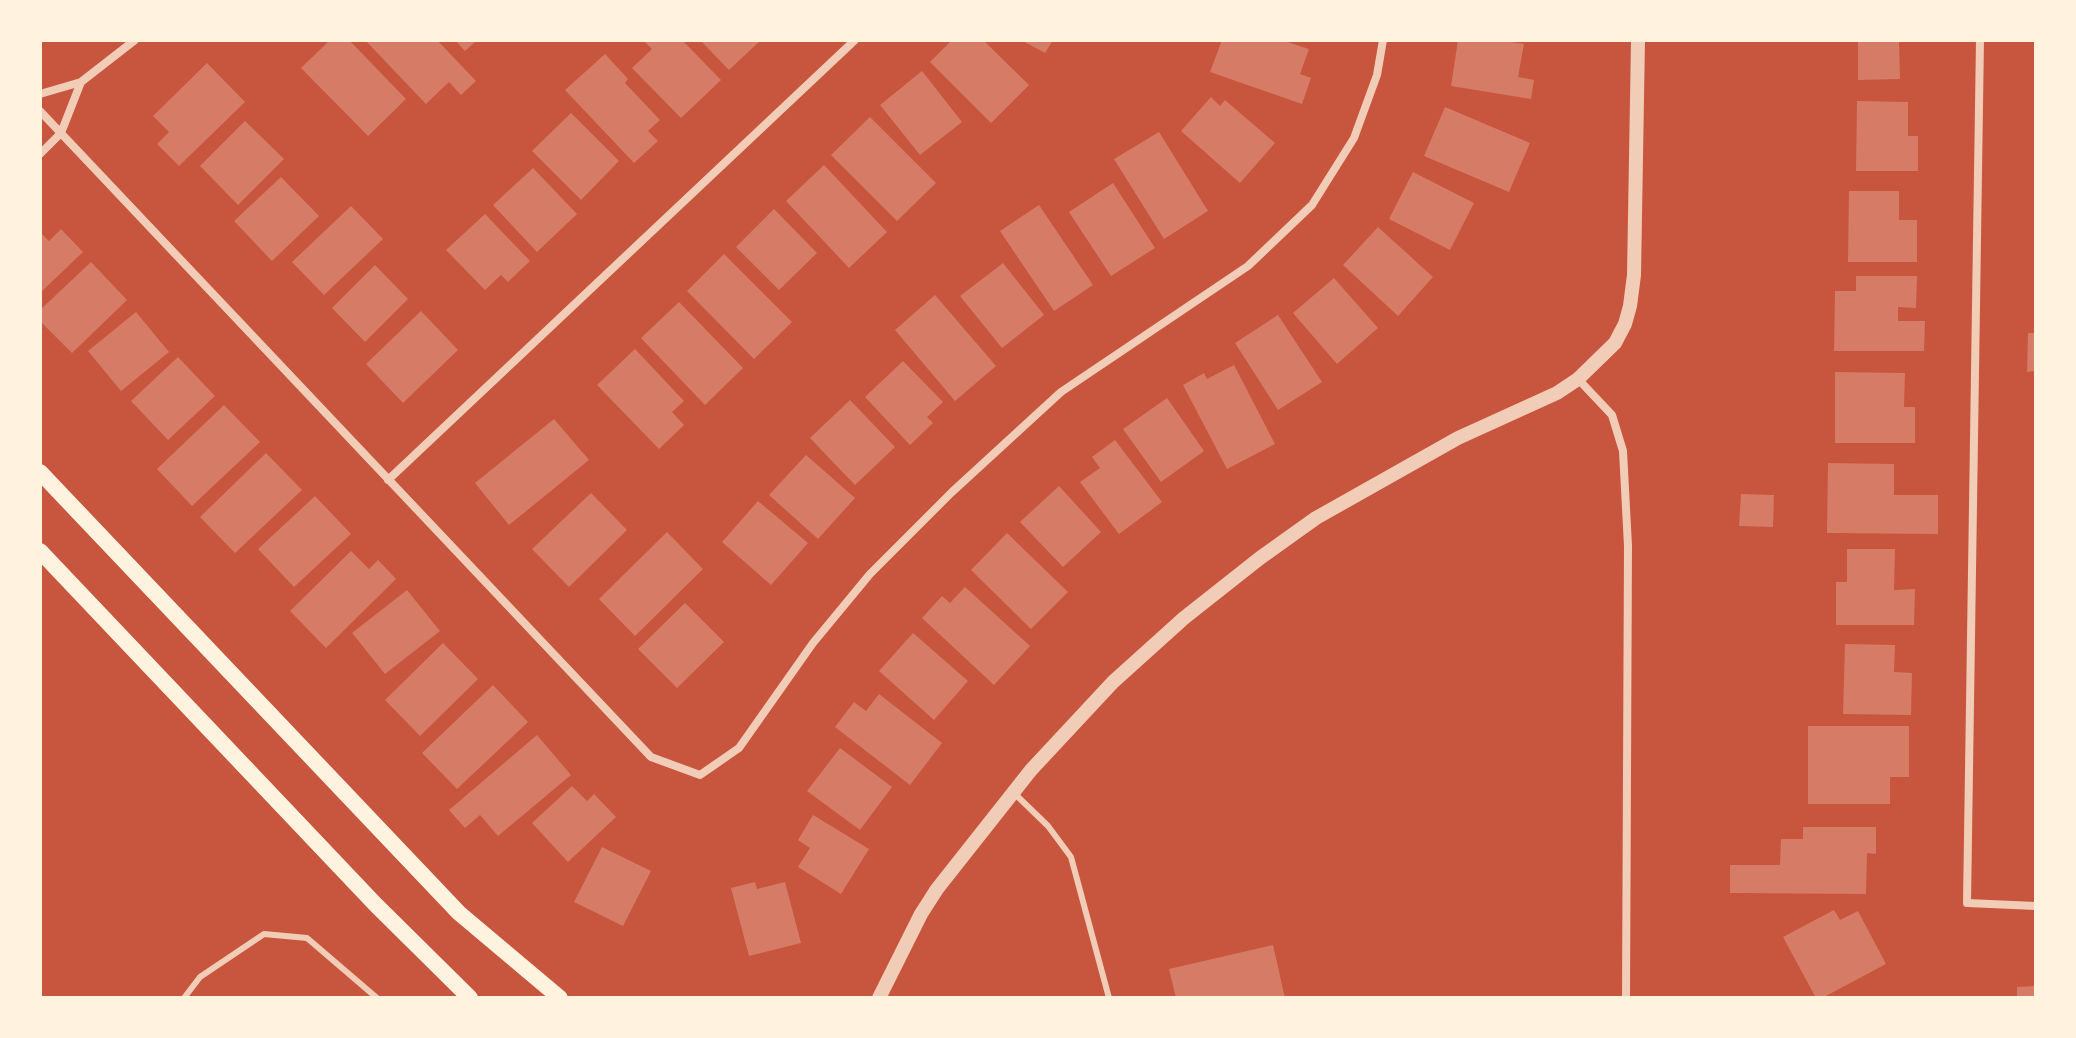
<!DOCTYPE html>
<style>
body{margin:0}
#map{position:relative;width:2076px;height:1038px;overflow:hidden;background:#c8553d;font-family:"DejaVu Sans",sans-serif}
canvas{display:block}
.frame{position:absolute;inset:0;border:42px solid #fff3e0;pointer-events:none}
</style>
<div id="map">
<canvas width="2076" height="1038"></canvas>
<div class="frame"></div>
</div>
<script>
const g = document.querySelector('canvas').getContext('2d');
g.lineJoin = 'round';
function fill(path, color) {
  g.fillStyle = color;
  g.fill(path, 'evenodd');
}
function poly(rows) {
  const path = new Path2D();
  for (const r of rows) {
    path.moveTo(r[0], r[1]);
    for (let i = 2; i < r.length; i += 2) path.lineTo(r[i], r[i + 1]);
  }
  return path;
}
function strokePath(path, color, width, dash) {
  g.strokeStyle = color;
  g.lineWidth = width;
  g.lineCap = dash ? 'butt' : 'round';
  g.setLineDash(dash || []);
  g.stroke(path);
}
fill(poly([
 [330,40,349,40,406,99,368,136,301,68],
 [365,40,437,40,476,81,461,95,449,82,426,104],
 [455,40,477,40,465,51],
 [643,40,682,40,721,80,681,118,632,68,652,49],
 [700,40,761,40,729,70],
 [952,40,983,40,1029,85,991,123,930,62],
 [1021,40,1053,40,1045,53],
 [1222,40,1281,40,1309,49,1300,74,1311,78,1302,104,1210,72],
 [1458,40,1498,40,1524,44,1518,77,1534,80,1531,99,1451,86],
 [1858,40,1899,40,1900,79,1858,80],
 [605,54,628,79,625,83,660,120,648,131,658,141,634,163,565,90],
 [207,63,245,102,179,166,157,144,169,132,153,116],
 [922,71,962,122,920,155,880,105],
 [1211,97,1220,106,1225,100,1275,143,1240,183,1181,131],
 [1857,101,1908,102,1908,136,1918,136,1918,171,1856,171],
 [1445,107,1530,143,1509,192,1424,156],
 [571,113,619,161,581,200,532,151],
 [870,117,936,183,897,221,831,155],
 [245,121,284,159,238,205,200,166],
 [1159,132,1208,211,1164,239,1114,159],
 [824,165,887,232,849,268,786,201],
 [533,168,577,214,537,252,493,205],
 [1413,172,1474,203,1450,250,1389,219],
 [281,177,319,216,272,261,234,221],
 [1113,183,1155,248,1111,276,1069,212],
 [1849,191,1899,191,1899,220,1917,220,1917,262,1848,262],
 [1039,205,1093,285,1054,311,1000,231],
 [351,206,383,239,324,295,292,262],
 [774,209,817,253,779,290,736,247],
 [485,214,530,261,508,282,501,275,485,290,446,250],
 [1378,227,1433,277,1398,316,1343,265],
 [61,229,83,252,40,293,40,232,49,241],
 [724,254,792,322,754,359,687,291],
 [91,262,127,300,72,353,40,321,40,310],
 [1003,263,1044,315,1002,348,960,296],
 [375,265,408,299,365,342,332,308],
 [1856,276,1917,276,1916,308,1898,307,1898,321,1925,321,1924,351,1834,351,1835,291,1856,291],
 [1334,278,1378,328,1337,364,1293,313],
 [935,295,996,366,955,401,895,330],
 [679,302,743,368,705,405,641,338],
 [421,311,458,350,403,403,366,364],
 [136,312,169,352,121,391,88,351],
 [1278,315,1322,382,1278,410,1235,343],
 [2028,333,2036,333,2036,371,2027,372],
 [635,349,684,401,672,412,684,425,659,449,597,385],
 [178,357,215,396,168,440,131,401],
 [903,361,943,402,927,417,933,423,910,445,865,397],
 [1234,365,1275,444,1227,469,1183,385,1204,373,1207,379],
 [1835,372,1905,373,1904,407,1915,407,1915,443,1835,443],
 [1167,398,1204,451,1161,482,1123,429],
 [850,400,895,447,855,485,810,438],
 [224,405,260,442,192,506,157,469],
 [554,419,589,460,509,525,475,483],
 [1115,440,1162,502,1119,534,1080,482,1100,468,1092,457],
 [266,453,302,490,235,553,200,517],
 [806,455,855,498,818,539,769,495],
 [1828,463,1894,464,1894,495,1938,495,1938,534,1827,533],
 [1059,486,1101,532,1063,567,1020,522],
 [591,493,627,530,569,587,532,549],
 [1741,494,1774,495,1773,527,1739,526],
 [315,496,351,534,294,587,258,549],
 [758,501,808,543,771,585,722,542],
 [667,532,703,569,635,636,599,599],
 [1007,533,1068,592,1031,629,971,570],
 [1847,549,1895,549,1894,590,1915,589,1914,625,1836,625,1836,582,1847,582],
 [351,551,369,569,378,560,396,579,326,648,290,611],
 [965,587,1030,646,994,685,922,618,942,596,950,603],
 [407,590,440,631,385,674,352,633],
 [685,603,724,642,677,688,638,649],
 [913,633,968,681,934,720,879,671],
 [443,643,478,679,420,736,385,700],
 [1845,644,1895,645,1894,672,1912,673,1911,715,1843,714],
 [493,685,528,722,457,789,422,753],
 [879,694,942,743,910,785,835,727,854,702,866,711],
 [1808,726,1909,726,1909,777,1890,777,1890,804,1808,804],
 [537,735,571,775,498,836,480,815,465,828,449,810],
 [840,748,892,787,860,830,807,791],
 [572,786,587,801,594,794,616,817,568,862,532,823],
 [813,815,869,849,841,894,798,867,810,848,798,840],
 [1803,827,1876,827,1876,854,1867,853,1866,894,1730,893,1730,865,1780,865,1781,839,1803,839],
 [602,847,651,871,623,926,574,902],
 [755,882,757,889,785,882,801,943,749,956,731,888],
 [1834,910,1840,920,1858,911,1886,964,1822,998,1816,998,1783,937],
 [1273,945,1285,998,1176,998,1169,969],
 [2036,986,2036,998,2017,998,2017,987]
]), '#d67c66');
strokePath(poly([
 [1014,793,1048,826,1071,857,1109,998],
 [184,998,200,977,264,934,307,938,377,998]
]), '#f1ccb7', 6);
strokePath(poly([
 [1980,40,1967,903,2036,906],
 [40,94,81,82,135,40],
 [40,111,651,757,700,775,739,748,813,643,870,574,952,492,1061,392,1248,266,1312,205,1354,138,1377,75,1383,40],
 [40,154,61,133,81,82],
 [1578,379,1612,415,1623,451,1628,546,1626,998],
 [388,480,855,40]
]), '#f1ccb7', 8);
strokePath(poly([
 [879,998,921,914,937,889,1031,770,1113,682,1184,618,1260,558,1316,518,1458,438,1557,393,1578,379,1615,343,1625,324,1630,306,1634,275,1638,40]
]), '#f1ccb7', 14);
strokePath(poly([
 [40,472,459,913,560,998],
 [40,551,375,904,470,998]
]), '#fff3e0', 16);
</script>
